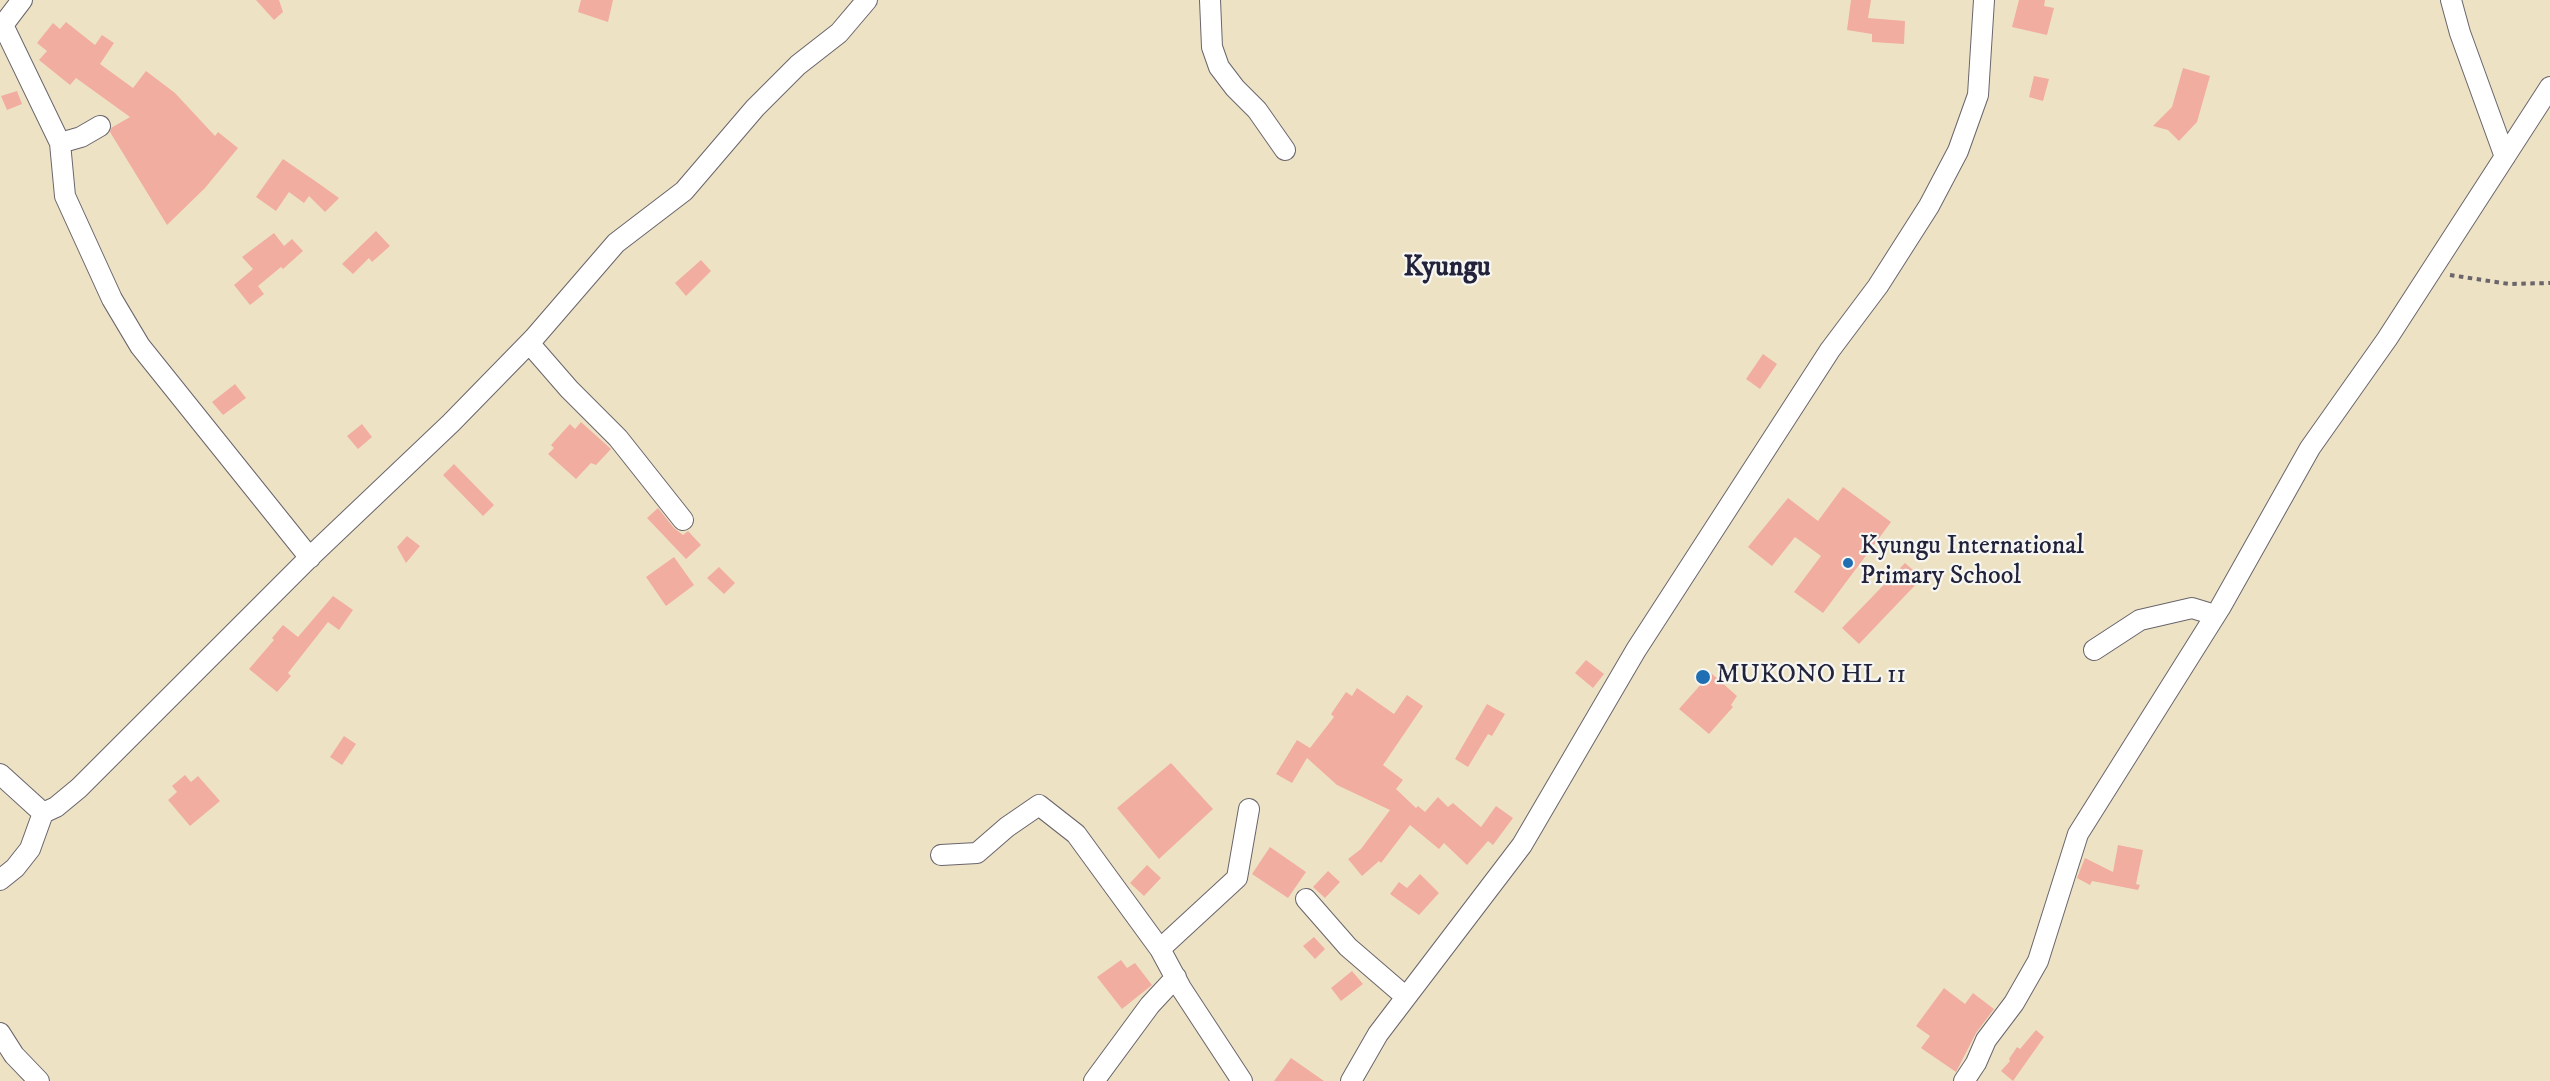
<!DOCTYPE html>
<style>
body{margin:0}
canvas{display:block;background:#eee2c5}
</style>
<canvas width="2550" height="1081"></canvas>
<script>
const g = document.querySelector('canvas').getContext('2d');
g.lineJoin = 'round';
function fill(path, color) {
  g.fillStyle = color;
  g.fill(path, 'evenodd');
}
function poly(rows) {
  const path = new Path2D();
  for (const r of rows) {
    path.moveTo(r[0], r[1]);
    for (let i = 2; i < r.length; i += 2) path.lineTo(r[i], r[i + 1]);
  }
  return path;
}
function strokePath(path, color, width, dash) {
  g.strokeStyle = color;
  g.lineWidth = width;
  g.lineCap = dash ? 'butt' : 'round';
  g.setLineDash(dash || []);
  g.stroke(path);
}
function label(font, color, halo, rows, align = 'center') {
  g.font = font + ' "IM FELL DW Pica",serif';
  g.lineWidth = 4.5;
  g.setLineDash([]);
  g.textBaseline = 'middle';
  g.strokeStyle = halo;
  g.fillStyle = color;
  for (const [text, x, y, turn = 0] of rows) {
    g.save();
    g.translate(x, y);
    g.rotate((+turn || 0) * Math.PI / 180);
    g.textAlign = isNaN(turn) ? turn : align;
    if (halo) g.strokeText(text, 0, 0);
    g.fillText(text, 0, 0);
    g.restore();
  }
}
fill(poly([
 [256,0,279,0,283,12,274,20],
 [581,0,613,0,608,22,578,12],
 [1851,0,1871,0,1868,18,1905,21,1904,44,1872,42,1872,34,1847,30],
 [2019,0,2045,0,2044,6,2054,8,2047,35,2012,27],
 [66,22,95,45,102,35,114,43,100,64,133,88,146,71,175,93,215,136,218,132,238,148,205,188,167,225,110,132,111,128,130,117,76,78,70,85,39,60,47,51,37,43,53,23,60,29],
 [2183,68,2210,76,2197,122,2179,141,2168,130,2153,126,2172,107],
 [2034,76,2049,79,2043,101,2029,97],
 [17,91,22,104,7,110,1,96],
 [283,159,318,183,339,198,325,212,309,196,304,203,289,192,276,211,256,197],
 [376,231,390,246,372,262,369,258,353,274,342,264],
 [274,233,284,246,292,239,303,251,283,269,281,267,258,286,264,294,250,305,234,285,253,269,242,257],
 [701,260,711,271,686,296,675,283],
 [1763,354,1777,364,1760,389,1746,379],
 [235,384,246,398,223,415,212,402],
 [581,422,611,449,596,465,591,463,576,479,548,454,554,448,551,445,570,424,575,429],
 [362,424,372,437,358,449,347,436],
 [454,464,494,505,483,516,443,475],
 [1843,487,1891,522,1823,613,1794,592,1821,556,1795,537,1772,566,1748,547,1788,498,1818,521],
 [658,508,674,528,683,535,688,531,701,545,686,559,647,518],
 [407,536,420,546,406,563,397,547],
 [674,557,694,585,666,606,646,577],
 [1905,563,1922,578,1859,644,1842,628],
 [719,567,735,583,724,594,707,578],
 [333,596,353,610,339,630,328,622,288,673,291,676,277,692,249,669,274,640,272,638,283,625,298,637],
 [1586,660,1604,674,1593,688,1575,673],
 [1711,673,1737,696,1731,705,1733,707,1709,734,1679,709],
 [1357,688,1394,714,1407,695,1423,706,1383,765,1403,780,1396,789,1416,808,1418,806,1425,812,1438,797,1448,807,1453,803,1481,827,1496,806,1513,818,1493,845,1488,841,1467,865,1444,843,1439,849,1410,825,1381,863,1379,861,1362,876,1348,859,1361,849,1390,810,1337,785,1307,758,1292,783,1276,774,1297,740,1310,748,1334,717,1331,714,1346,692,1352,696],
 [1487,704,1505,714,1492,736,1488,734,1468,767,1455,759],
 [344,736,356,744,342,765,330,757],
 [1171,763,1213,809,1159,859,1117,808],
 [185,775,191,782,198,776,220,801,190,826,168,800,177,792,172,786],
 [2118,845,2143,850,2136,884,2140,885,2138,890,2092,881,2090,885,2077,878,2085,858,2113,872],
 [1270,847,1306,872,1288,898,1252,874],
 [1147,865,1161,878,1144,896,1130,883],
 [1328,871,1340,882,1325,898,1313,887],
 [1420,874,1439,893,1419,915,1390,894,1399,882,1407,888],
 [1314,937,1325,949,1315,959,1303,946],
 [1121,960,1127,968,1135,963,1152,985,1122,1009,1097,977],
 [1352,971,1363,984,1341,1001,1331,988],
 [1944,988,1965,1004,1973,993,1994,1009,1976,1033,1956,1072,1921,1048,1930,1036,1916,1026],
 [2036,1030,2044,1037,2013,1081,2001,1071,2010,1061,2009,1059,2017,1047,2020,1049],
 [1291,1058,1324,1081,1274,1081]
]), '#f1ada0');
const minor = poly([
 [1210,0,1212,47,1219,67,1235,88,1257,110,1285,150],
 [2451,0,2460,33,2505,157],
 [3,25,60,143,65,196,112,299,140,346,310,558],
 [0,29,22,0],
 [60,143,81,137,100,126],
 [529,343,569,389,618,438,683,520],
 [2094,650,2140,620,2192,608,2215,615],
 [0,774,43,813,56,807,79,788,311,556,451,423,534,338,616,243,684,191,755,108,798,65,839,33,867,0],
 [941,855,977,853,1007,827,1039,805,1076,834,1160,949],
 [0,880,15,868,30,849,43,813],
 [1306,899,1348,947,1406,997],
 [0,1033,14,1055,39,1081],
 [1094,1081,1150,1005,1176,977],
 [1242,1081,1181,988,1160,949,1237,878,1249,809],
 [1351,1081,1378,1034,1522,845,1636,650,1830,350,1878,286,1929,206,1958,151,1978,95,1984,0],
 [1964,1081,1976,1063,1986,1040,2014,1003,2038,961,2078,834,2220,608,2310,448,2387,339,2550,87]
]);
strokePath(minor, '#69656b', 22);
strokePath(poly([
 [2450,275,2509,284,2550,283]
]), '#69656b', 4, [4.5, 4.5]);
strokePath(minor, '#fff', 20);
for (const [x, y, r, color] of [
 [1848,563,6,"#1f6fb2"],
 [1703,677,8,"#1f6fb2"]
]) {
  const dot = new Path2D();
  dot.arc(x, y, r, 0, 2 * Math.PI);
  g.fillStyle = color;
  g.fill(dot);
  strokePath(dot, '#f6f6f2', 2);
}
label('26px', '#22223b', '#f6f6f2', [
 ["Kyungu International",1860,548],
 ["Primary School",1860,578],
 ["MUKONO HL 11",1716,677]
], 'left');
label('bold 28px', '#22223b', '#f6f6f2', [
 ["Kyungu",1447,269]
]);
</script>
